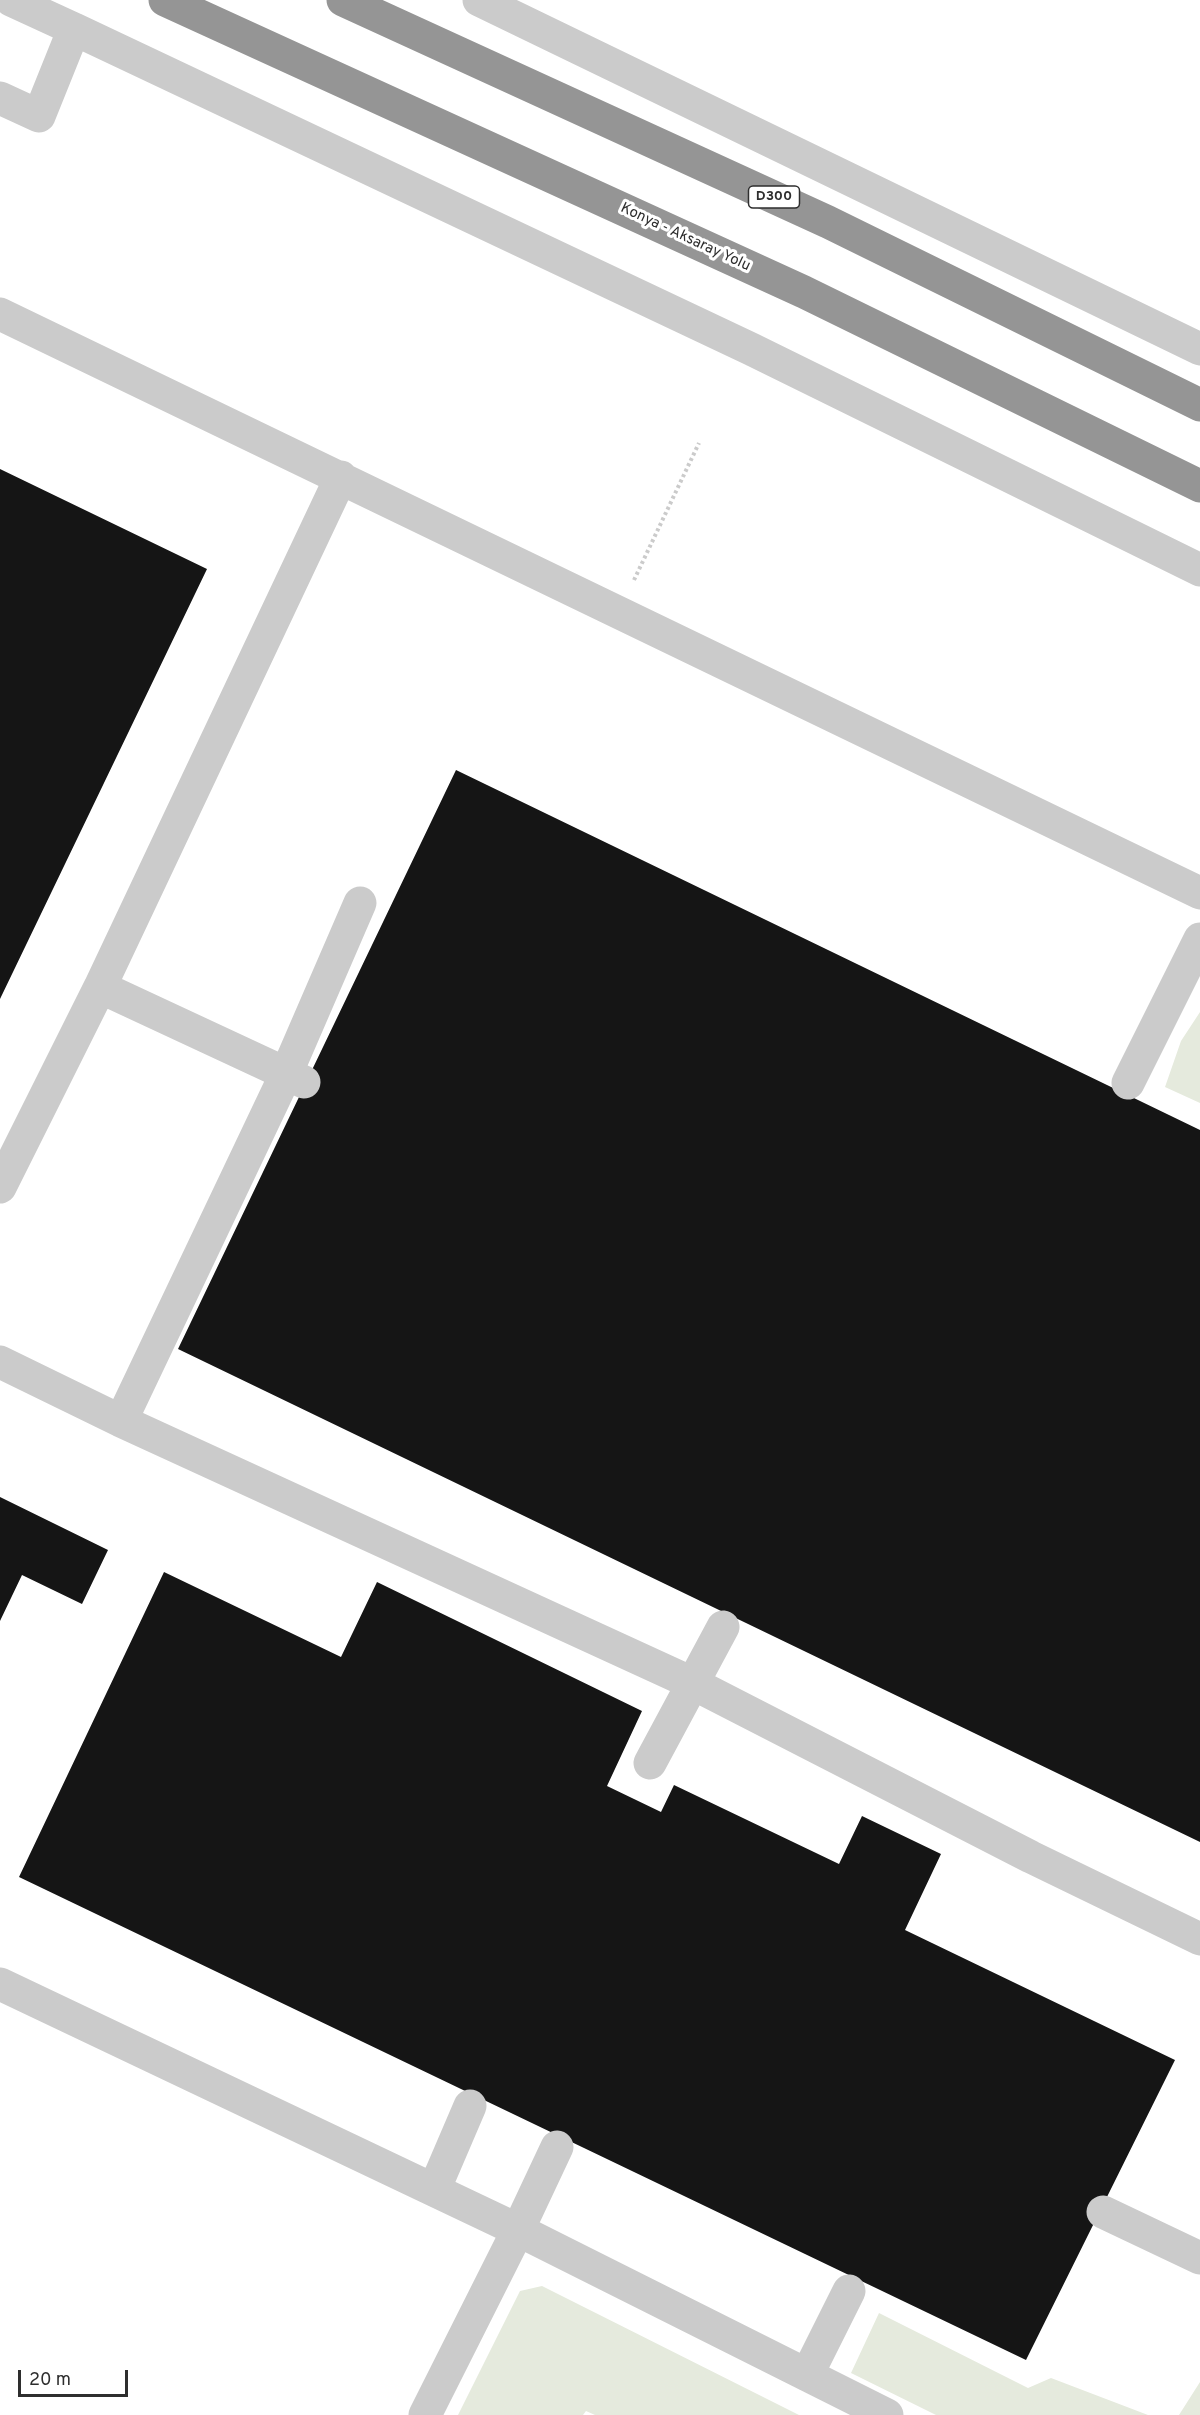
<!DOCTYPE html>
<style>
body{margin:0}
#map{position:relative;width:1200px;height:2415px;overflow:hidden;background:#fff;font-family:Overpass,sans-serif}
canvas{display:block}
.scale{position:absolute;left:18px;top:2370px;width:110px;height:27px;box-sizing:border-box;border:3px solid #2e2e2e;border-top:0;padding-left:8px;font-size:18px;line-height:21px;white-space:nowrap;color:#2e2e2e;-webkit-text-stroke:4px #fff;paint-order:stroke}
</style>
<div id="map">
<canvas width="1200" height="2415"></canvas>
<div class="scale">20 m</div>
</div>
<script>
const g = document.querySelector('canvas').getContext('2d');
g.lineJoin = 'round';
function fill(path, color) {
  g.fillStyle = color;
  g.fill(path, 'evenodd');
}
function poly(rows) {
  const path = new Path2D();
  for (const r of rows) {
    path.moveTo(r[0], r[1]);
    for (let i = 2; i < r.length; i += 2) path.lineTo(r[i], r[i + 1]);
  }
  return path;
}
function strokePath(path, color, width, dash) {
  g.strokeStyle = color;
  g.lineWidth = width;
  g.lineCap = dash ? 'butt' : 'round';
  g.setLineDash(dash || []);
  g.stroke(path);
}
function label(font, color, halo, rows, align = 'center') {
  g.font = font + ' Overpass,sans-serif';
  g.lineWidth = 6;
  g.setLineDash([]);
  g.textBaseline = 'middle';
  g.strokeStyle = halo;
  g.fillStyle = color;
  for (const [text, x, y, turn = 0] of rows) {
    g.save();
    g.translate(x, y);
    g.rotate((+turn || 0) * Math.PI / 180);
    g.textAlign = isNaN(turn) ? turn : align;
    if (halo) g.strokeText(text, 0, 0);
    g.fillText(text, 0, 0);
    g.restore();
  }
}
fill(poly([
 [1200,1012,1200,1103,1165,1087,1181,1041],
 [542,2286,799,2415,595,2415,586,2411,583,2415,458,2415,520,2291],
 [879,2313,1028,2388,1051,2378,1148,2415,936,2415,851,2373],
 [1200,2382,1200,2415,1179,2415]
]), '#e5eadd');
fill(poly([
 [0,469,207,569,0,999],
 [456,770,1200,1130,1200,1842,178,1349],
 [0,1497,108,1550,82,1604,22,1575,0,1621],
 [164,1572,341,1657,377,1582,642,1711,607,1786,661,1812,674,1785,839,1864,862,1816,941,1854,905,1930,1175,2060,1026,2360,19,1877]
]), '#151515');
strokePath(poly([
 [634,580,699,443]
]), '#cbcbcb', 4, [3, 3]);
strokePath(poly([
 [11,0,74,29],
 [479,0,1200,349],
 [0,98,39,116,74,29,751,349,1200,570],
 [0,314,1200,893],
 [100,987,304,1082],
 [1128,1083,1200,939],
 [0,1187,100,987,341,477],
 [0,1362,121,1421,692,1683,1031,1857,1200,1939],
 [121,1421,286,1074,360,903],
 [650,1763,723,1627],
 [0,1984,518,2230,887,2415],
 [434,2190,470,2106],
 [1103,2212,1200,2258],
 [807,2375,849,2291],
 [425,2415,518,2230,557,2147]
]), '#cbcbcb', 33);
strokePath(poly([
 [165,0,804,292,1200,486],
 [343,0,828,222,1200,405]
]), '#959595', 33);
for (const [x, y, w] of [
 [774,197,51]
]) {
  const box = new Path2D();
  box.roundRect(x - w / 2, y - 11, w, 22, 4.5);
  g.fillStyle = '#fff';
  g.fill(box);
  strokePath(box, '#2e2e2e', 1.5);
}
label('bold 14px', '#2e2e2e', null, [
 ["D300",774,197]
]);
label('15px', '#2e2e2e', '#fff', [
 ["Konya - Aksaray Yolu",685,238,25]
]);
</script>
